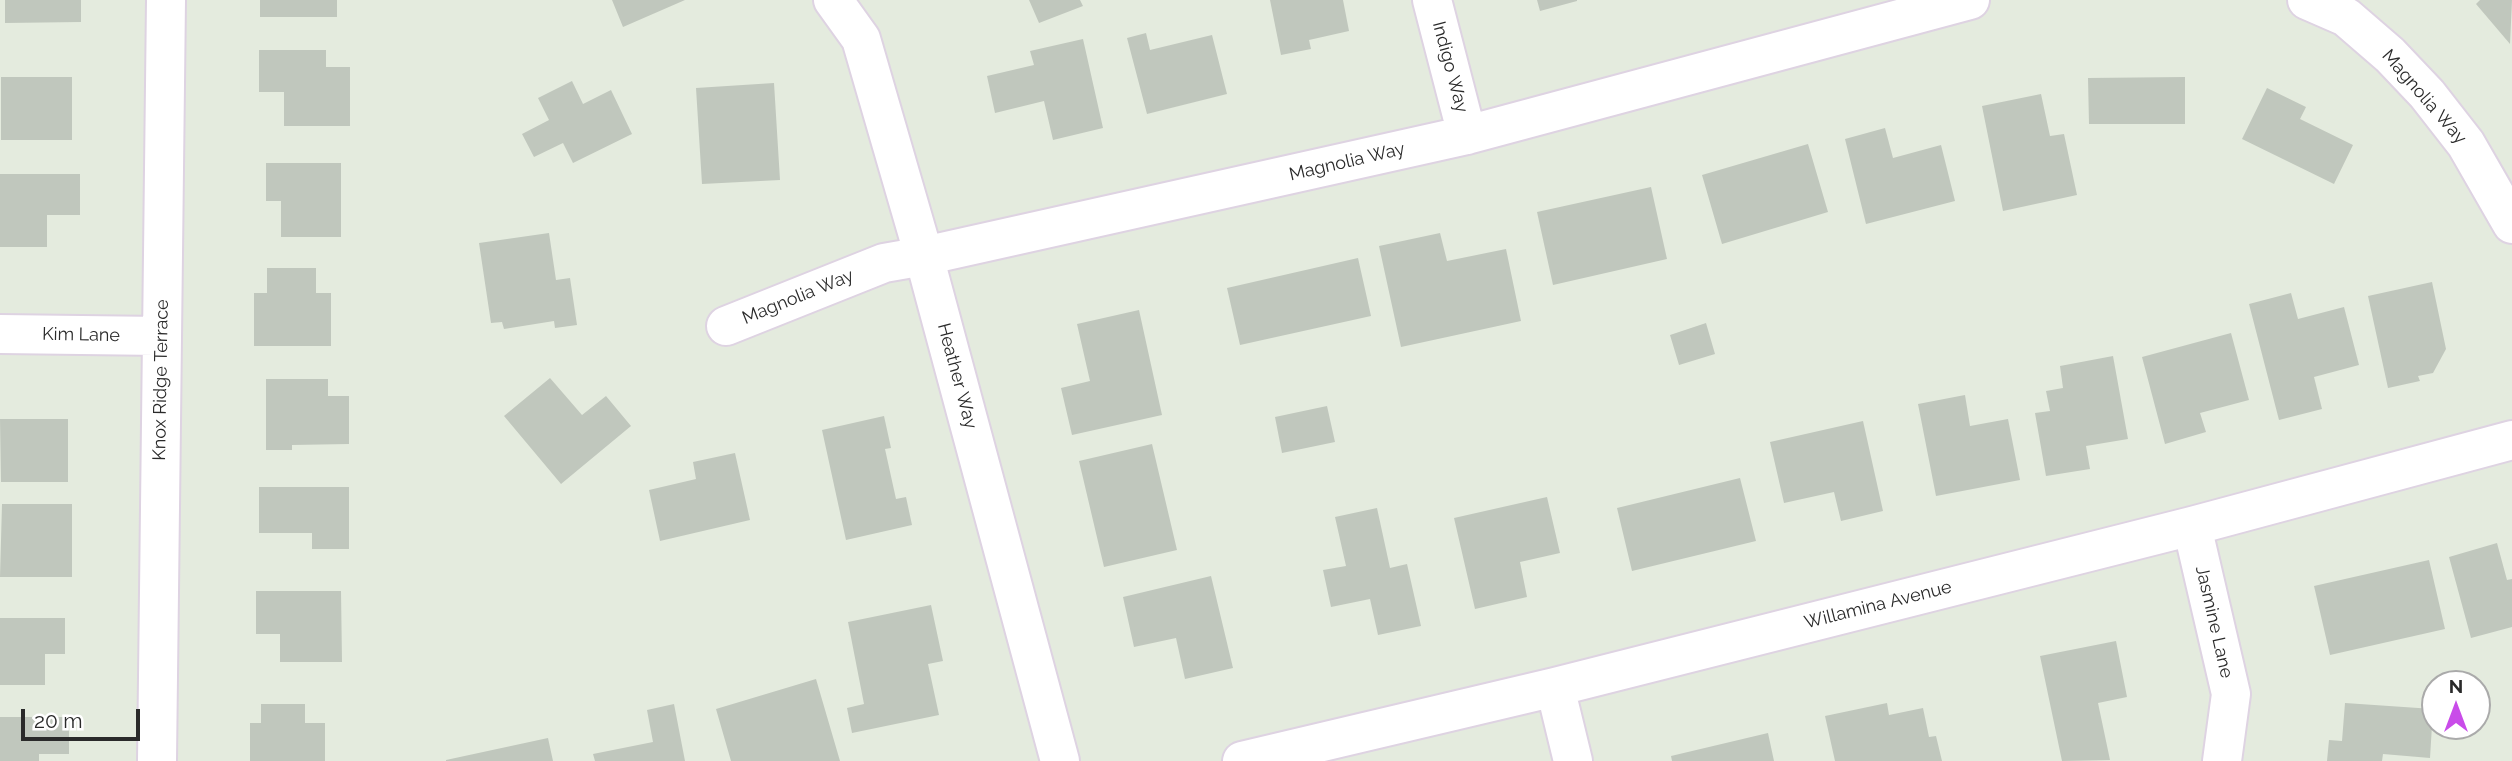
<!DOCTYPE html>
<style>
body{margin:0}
#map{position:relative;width:2512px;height:761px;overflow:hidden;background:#e4ebde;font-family:Raleway,sans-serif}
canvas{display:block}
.north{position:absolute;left:2421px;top:670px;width:70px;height:70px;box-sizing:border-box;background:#fff;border:2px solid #aaa;border-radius:50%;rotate:0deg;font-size:19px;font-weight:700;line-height:28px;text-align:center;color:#2a2a2a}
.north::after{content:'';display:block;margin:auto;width:24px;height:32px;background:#c94ce9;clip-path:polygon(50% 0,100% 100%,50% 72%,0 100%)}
.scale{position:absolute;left:21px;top:709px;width:119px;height:32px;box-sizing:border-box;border:4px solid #2a2a2a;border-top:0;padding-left:9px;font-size:21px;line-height:24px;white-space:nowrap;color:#2a2a2a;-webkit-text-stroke:5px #fff;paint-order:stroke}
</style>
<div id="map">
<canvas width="2512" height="761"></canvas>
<div class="north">N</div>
<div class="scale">20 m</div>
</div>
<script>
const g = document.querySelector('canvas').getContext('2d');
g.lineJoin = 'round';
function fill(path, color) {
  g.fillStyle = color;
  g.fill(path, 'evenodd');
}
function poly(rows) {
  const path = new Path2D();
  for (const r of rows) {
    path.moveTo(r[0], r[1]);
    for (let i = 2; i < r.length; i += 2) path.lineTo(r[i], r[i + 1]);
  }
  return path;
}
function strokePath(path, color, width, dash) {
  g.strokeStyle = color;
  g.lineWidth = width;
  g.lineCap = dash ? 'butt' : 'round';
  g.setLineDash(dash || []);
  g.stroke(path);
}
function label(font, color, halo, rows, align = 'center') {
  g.font = font + ' Raleway,sans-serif';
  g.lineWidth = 7;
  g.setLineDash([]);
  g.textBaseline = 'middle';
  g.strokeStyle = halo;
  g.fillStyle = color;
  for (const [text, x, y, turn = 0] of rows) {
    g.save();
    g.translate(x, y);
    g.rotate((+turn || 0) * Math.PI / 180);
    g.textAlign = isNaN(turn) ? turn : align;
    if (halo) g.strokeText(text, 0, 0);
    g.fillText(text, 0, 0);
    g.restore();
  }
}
fill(poly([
 [5,0,81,0,81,22,5,23],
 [260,0,337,0,337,17,260,17],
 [612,0,685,0,623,27],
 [1029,0,1080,0,1083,6,1039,23],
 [1270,0,1343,0,1349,31,1309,40,1311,49,1281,55],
 [1537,0,1577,0,1577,1,1540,11],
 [2480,0,2512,0,2510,44,2476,4],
 [1146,33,1150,50,1212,35,1227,94,1147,114,1127,38],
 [1083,39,1103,128,1053,140,1044,101,995,113,987,76,1034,65,1030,51],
 [259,50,326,50,326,67,350,67,350,126,284,126,284,92,259,92],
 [1,77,72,77,72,140,1,140],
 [2185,77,2185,124,2089,124,2088,78],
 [572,81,583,104,611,90,632,134,573,163,563,143,534,157,522,134,549,120,538,98],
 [774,83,780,180,702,184,696,88],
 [2267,88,2306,107,2300,119,2353,145,2334,184,2242,139],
 [2041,94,2050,136,2064,134,2077,195,2003,211,1982,106],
 [1885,128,1893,158,1941,145,1955,201,1866,224,1845,139],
 [1808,144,1828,212,1722,244,1702,175],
 [266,163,341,163,341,237,281,237,281,201,266,201],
 [0,174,80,174,80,215,47,215,47,247,0,247],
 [1651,187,1667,259,1553,285,1537,212],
 [549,233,556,280,570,278,577,325,555,328,554,321,504,329,502,322,491,323,479,243],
 [1440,233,1447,261,1506,249,1521,321,1401,347,1379,246],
 [1358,258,1371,316,1240,345,1227,288],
 [267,268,316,268,316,293,331,293,331,346,254,346,254,293,267,293],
 [2432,282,2446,349,2433,373,2418,376,2420,381,2388,388,2368,296],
 [2291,293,2298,319,2344,307,2359,365,2314,377,2322,409,2279,420,2249,304],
 [1139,310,1162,415,1072,435,1061,388,1090,381,1077,324],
 [1706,323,1715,354,1679,365,1670,335],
 [2231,333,2249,400,2200,413,2206,432,2165,444,2142,357],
 [2113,356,2128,439,2086,446,2090,469,2046,476,2035,413,2050,411,2046,391,2063,388,2060,366],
 [550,378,582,415,606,396,631,426,561,484,504,416],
 [266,379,328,379,328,396,349,396,349,444,292,445,292,450,266,450],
 [1965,395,1970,426,2008,419,2020,480,1936,496,1918,404],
 [1327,406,1335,442,1282,453,1275,417],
 [884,416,891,448,885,449,896,499,906,497,912,525,846,540,822,430],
 [0,419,68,419,68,482,1,482],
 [1863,421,1883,511,1841,521,1834,492,1784,503,1770,442],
 [1152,444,1177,550,1104,567,1079,461],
 [735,453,750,520,660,541,649,490,696,479,693,462],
 [1740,478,1756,541,1632,571,1617,508],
 [259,487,349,487,349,549,312,549,312,533,259,533],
 [1547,497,1560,553,1520,562,1527,597,1475,609,1454,518],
 [2,504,72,504,72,577,0,577],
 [1377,508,1390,568,1407,564,1421,626,1378,635,1370,599,1331,607,1323,570,1346,566,1335,517],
 [2497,543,2507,580,2512,579,2512,627,2471,638,2449,557],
 [2429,560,2445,629,2330,655,2314,586],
 [1211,576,1233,668,1185,679,1176,638,1134,647,1123,597],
 [256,591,341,591,342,662,280,662,280,634,256,634],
 [931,605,943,661,928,664,939,715,852,733,847,708,864,704,848,622],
 [0,618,65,618,65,654,45,654,45,685,0,685],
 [2116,641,2127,697,2098,703,2110,760,2062,761,2040,656],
 [816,679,840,761,731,761,716,709],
 [1887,703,1889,715,1923,708,1929,737,1936,736,1942,761,1835,761,1825,716],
 [2345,703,2433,709,2430,758,2383,754,2382,761,2327,761,2329,740,2342,741],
 [261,704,305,704,305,723,325,723,325,761,250,761,250,723,261,723],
 [674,704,685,761,595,761,593,754,653,742,647,710],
 [0,717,69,717,69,754,39,754,39,761,0,761],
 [1768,733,1774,761,1672,761,1671,756],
 [548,738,553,761,446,761,446,760]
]), '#c0c7bd');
const minor = poly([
 [833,0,861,39,924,256,1060,761],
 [1432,0,1467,135],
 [2307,0,2346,17,2390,55,2427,94,2466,144,2512,224],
 [726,326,884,263,924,256,1467,135,1970,0],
 [0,334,162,336],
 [2192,526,2231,694,2222,761],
 [1555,687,1573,761],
 [157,761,166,0],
 [1242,761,1555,687,2192,526,2512,440]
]);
strokePath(minor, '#ded3e2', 42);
strokePath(minor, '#fff', 38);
label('18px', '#2a2a2a', '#fff', [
 ["Indigo Way",1450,67,75],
 ["Magnolia Way",2424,97,49],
 ["Magnolia Way",1347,162,-13],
 ["Magnolia Way",798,297,-22],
 ["Kim Lane",81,335,1],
 ["Heather Way",957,376,75],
 ["Knox Ridge Terrace",161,380,-89],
 ["Willamina Avenue",1878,605,-14],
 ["Jasmine Lane",2214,622,77]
]);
</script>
